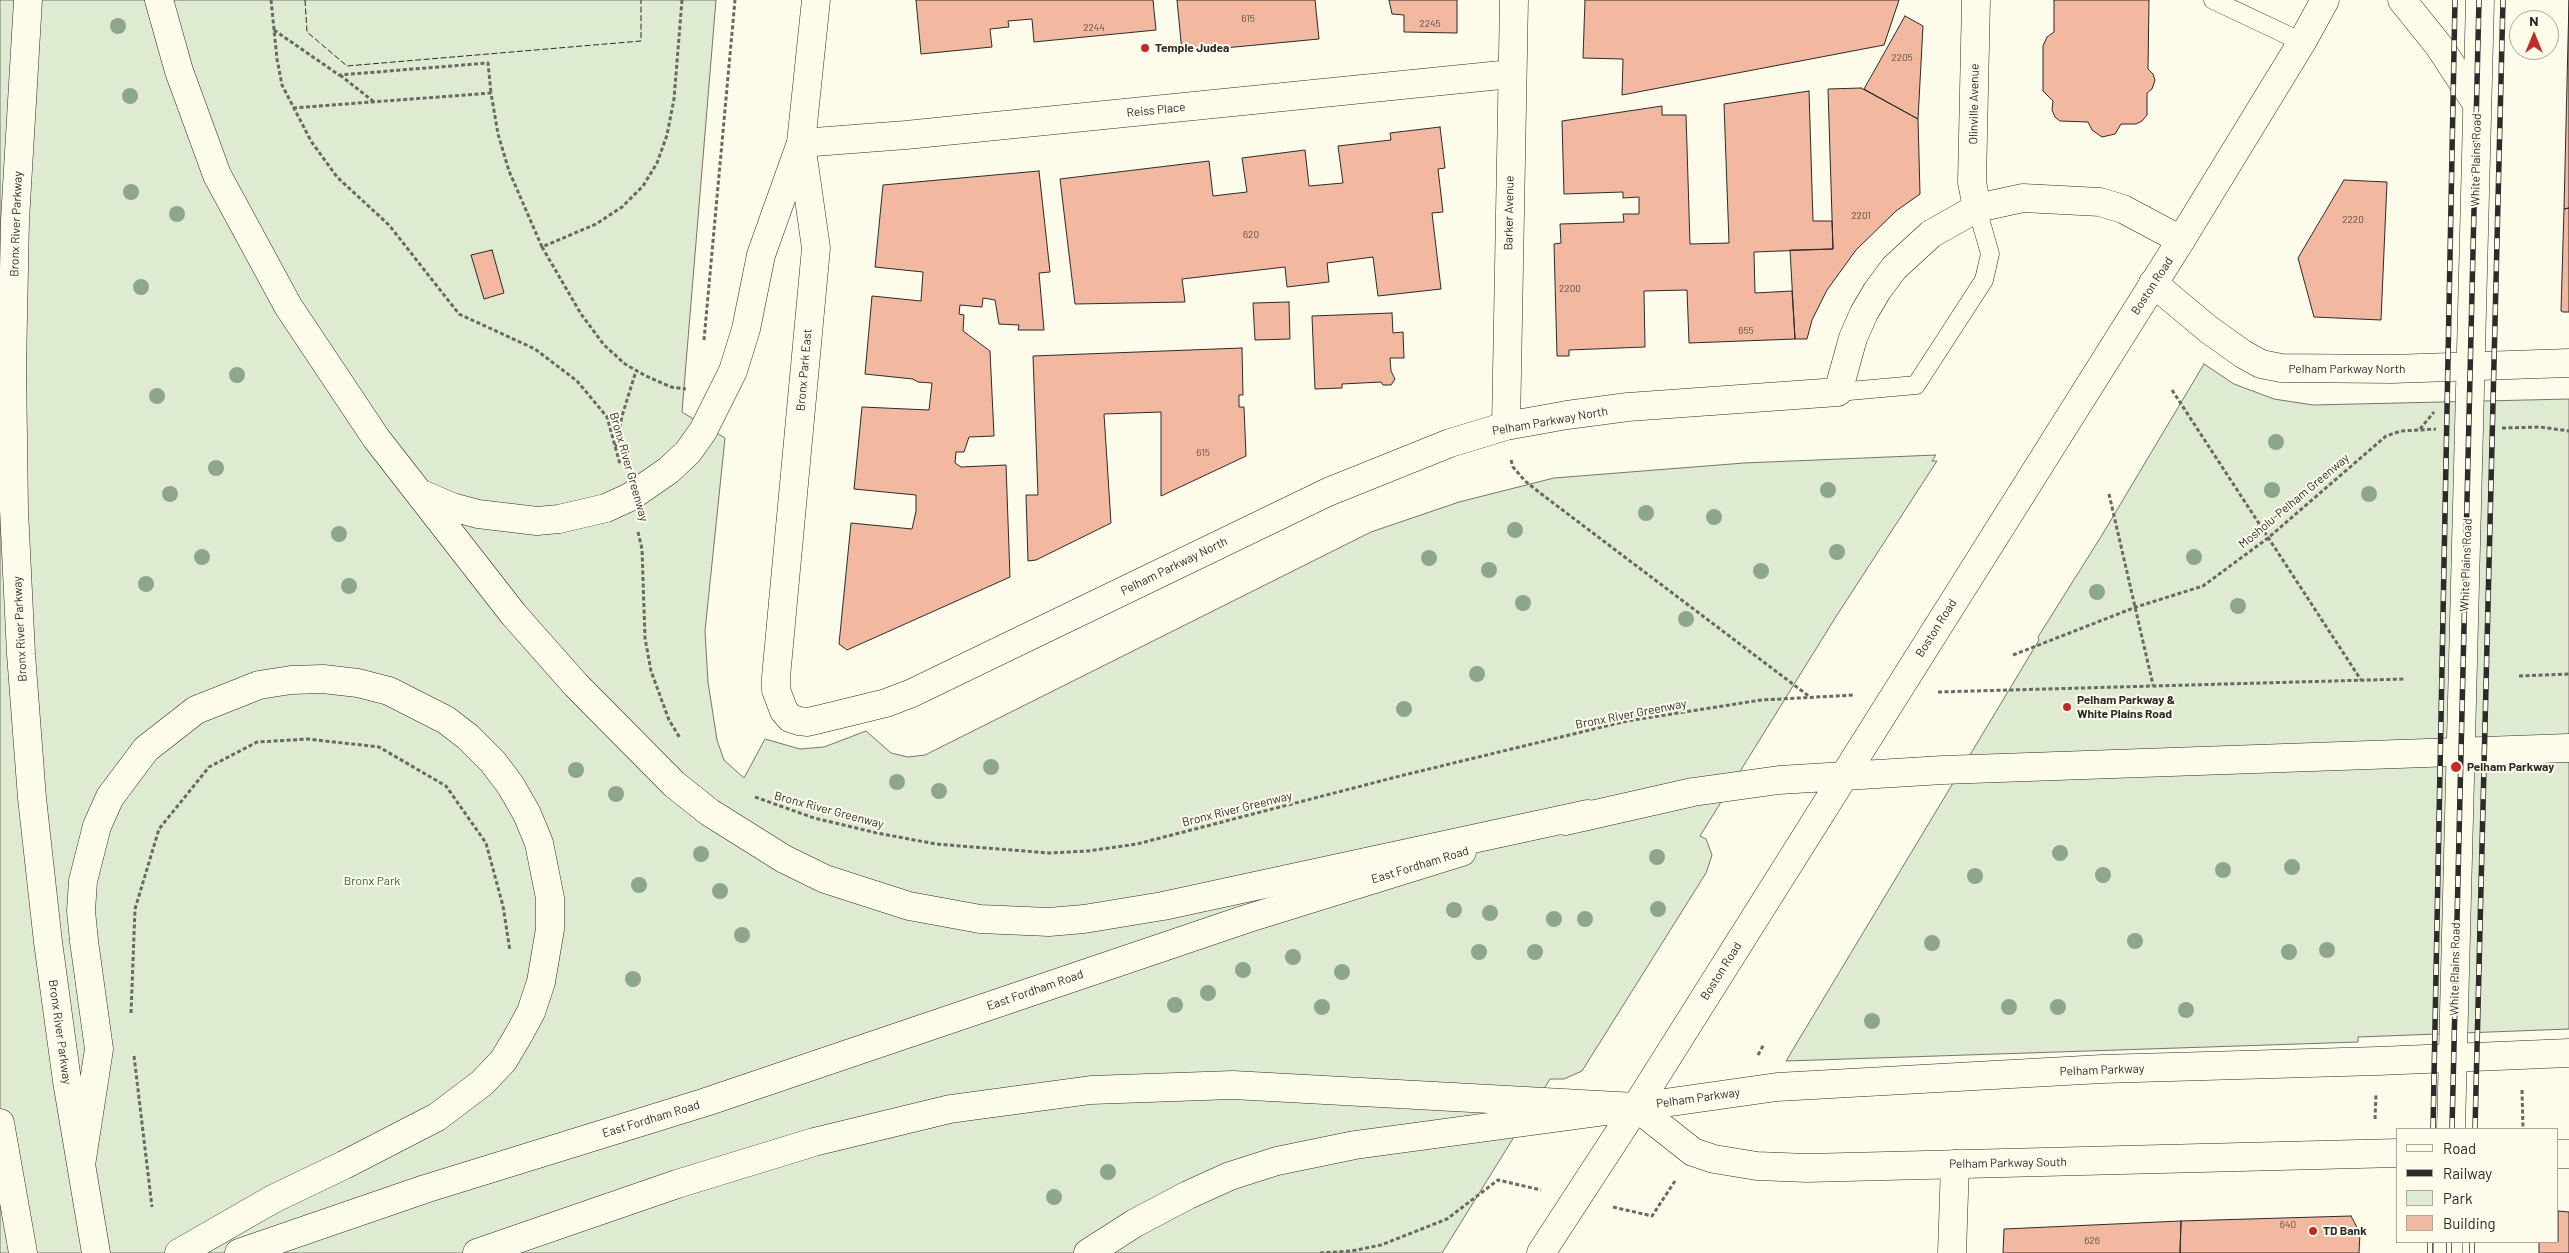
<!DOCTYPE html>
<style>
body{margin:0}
#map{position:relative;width:2569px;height:1253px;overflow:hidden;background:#fdfbea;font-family:Barlow,sans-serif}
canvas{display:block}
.legend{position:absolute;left:2396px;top:1128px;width:162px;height:115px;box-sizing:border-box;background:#fdfbea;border:1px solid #a9a89e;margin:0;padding:6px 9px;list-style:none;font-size:15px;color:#2b2b2b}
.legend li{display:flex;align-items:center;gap:10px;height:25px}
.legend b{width:25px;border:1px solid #a9a89e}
.north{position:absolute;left:2509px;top:10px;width:50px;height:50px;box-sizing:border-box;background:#fdfbea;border:1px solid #a9a89e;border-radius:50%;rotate:0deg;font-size:14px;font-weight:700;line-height:20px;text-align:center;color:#2b2b2b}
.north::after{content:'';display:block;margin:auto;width:18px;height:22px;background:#c62828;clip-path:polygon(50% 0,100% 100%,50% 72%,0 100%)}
</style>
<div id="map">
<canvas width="2569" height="1253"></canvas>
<ul class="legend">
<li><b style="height:6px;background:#fdfbea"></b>Road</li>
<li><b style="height:6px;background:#2b2b2b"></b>Railway</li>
<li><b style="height:14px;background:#deebd1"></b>Park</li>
<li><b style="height:14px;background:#f2b8a0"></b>Building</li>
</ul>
<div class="north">N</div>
</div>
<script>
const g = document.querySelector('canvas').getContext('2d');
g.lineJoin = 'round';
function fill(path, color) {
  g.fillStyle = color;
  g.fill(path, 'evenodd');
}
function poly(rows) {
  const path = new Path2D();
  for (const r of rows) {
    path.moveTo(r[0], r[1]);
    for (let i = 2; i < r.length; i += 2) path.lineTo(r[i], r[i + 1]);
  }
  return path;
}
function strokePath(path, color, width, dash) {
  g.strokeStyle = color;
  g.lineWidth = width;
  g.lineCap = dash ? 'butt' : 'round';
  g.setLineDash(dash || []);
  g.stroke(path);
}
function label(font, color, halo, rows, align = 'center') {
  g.font = font + ' Barlow,sans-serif';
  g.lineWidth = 4;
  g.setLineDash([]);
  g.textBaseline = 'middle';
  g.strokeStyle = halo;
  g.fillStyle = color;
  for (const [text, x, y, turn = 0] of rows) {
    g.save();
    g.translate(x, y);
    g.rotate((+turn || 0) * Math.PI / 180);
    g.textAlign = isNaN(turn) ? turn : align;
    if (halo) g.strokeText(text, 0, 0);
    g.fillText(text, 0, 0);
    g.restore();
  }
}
const green = poly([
 [0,0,716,0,682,412,725,438,705,631,708,682,717,740,724,760,744,778,765,739,800,749,824,747,866,731,891,753,908,757,925,755,1371,532,1459,502,1554,478,1744,463,1936,455,1932,461,1937,461,1837,615,1700,836,1706,839,1712,855,1706,873,1582,1071,1564,1079,1550,1079,1442,1253,0,1253,0,0],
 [2204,364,2234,384,2274,399,2313,405,2569,399,2569,1029,2358,1037,2358,1042,1786,1061,2039,640,2038,637,2102,535,2204,364]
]);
fill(green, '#deebd1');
strokePath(green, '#74746e', 1);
const building = poly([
 [916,0,1153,0,1156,30,1034,42,1032,19,1008,21,1009,27,990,29,992,47,921,54,916,0],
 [1177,0,1315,0,1319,39,1182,52,1177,0],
 [1389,0,1457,0,1457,33,1404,32,1404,15,1392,14,1389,0],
 [1585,0,1899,0,1884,45,1622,95,1623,59,1583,58,1585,0],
 [2054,0,2149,0,2148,69,2153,74,2155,80,2152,89,2147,93,2147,115,2142,121,2136,124,2121,124,2115,134,2102,137,2092,130,2088,122,2060,121,2055,117,2052,110,2053,101,2043,91,2043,46,2047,37,2054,32,2054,0],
 [2569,0,2569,208,2564,209,2569,0],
 [1905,16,1923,26,1918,119,1864,89,1905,16],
 [1861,88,1918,119,1920,194,1896,211,1856,250,1827,290,1812,320,1807,339,1795,339,1790,250,1833,249,1828,89,1861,88],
 [1809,91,1813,221,1832,221,1833,249,1754,252,1755,293,1792,291,1795,339,1689,343,1687,290,1644,291,1645,347,1569,350,1569,356,1557,356,1554,244,1561,243,1560,224,1624,222,1623,214,1639,214,1639,197,1623,198,1623,192,1564,194,1562,121,1662,106,1662,115,1686,115,1690,244,1729,243,1724,104,1809,91],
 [1440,127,1445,168,1438,169,1443,212,1432,213,1441,289,1378,296,1373,257,1327,263,1329,282,1287,287,1285,267,1182,279,1185,302,1075,304,1060,179,1209,161,1213,196,1247,192,1242,158,1305,150,1309,186,1343,183,1338,146,1391,140,1390,133,1440,127],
 [1039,171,1050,272,1039,273,1044,330,1018,330,1019,325,999,324,995,300,983,298,982,307,960,305,959,314,964,315,963,331,990,351,994,436,969,437,964,452,956,452,955,463,961,467,1006,465,1010,577,847,650,839,644,851,523,912,529,916,511,916,495,854,489,862,407,929,410,932,383,918,382,913,379,865,374,872,296,921,301,923,272,875,267,883,185,1039,171],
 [2344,180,2387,182,2381,320,2314,317,2298,258,2344,180],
 [2569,208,2569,312,2563,312,2561,311,2564,209,2569,208],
 [492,250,504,293,484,299,471,255,492,250],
 [1289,302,1290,339,1255,340,1253,303,1289,302],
 [1392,313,1393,333,1403,332,1404,358,1390,358,1391,371,1395,379,1391,385,1383,385,1381,382,1342,384,1342,388,1315,389,1312,316,1392,313],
 [1242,348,1243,395,1239,395,1239,407,1244,407,1246,456,1161,496,1161,412,1104,414,1111,523,1036,560,1028,561,1026,495,1038,495,1033,356,1242,348],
 [2558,1211,2569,1212,2569,1253,2539,1253,2539,1242,2558,1242,2558,1211],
 [2351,1216,2360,1233,2359,1253,2180,1253,2181,1221,2351,1216],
 [2181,1221,2180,1253,2003,1253,2004,1229,2181,1221]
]);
fill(building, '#f2b8a0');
strokePath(building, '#2b2b2b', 1);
const service = poly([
 [2213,0,2302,42],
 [1838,392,1916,385,1984,280,1990,254,1977,208]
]);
const minor = poly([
 [816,0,801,143,816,248,776,677,776,690,784,711,790,718,799,721,808,722,837,715,886,703,912,693,1328,492,1450,443,1506,426,1567,415,1628,407,1838,392,1853,338,1864,313,1877,291,1894,268,1931,234,1977,208,2023,198,2100,202,2123,209,2181,240],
 [1976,0,1972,182,1977,208],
 [801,143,906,135,1511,74],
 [1506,426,1514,0],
 [1952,1253,1955,1164]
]);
const tertiary = poly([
 [2153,283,2208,329,2243,354,2261,364,2281,368,2392,369,2569,363],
 [1636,1107,1693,1152,1714,1159,1757,1166,1807,1168,2398,1153],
 [2558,1154,2569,1154]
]);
const secondary = poly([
 [2451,1129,2480,0],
 [2448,1253,2448,1242]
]);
const primary = poly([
 [2402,0,2439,46,2477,104],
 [1565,821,1693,792,1779,780,1943,770,2569,748],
 [239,1253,425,1189,706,1102,1246,919,1462,852],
 [477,1253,677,1184,814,1142,950,1109,1091,1090,1233,1085,1636,1107,1777,1087,2102,1069,2378,1061,2569,1053],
 [1541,1253,1636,1107,2181,240,2302,42,2325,0]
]);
const motorway = poly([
 [28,0,15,220,12,367,14,510,21,654,32,798,48,942,67,1081,96,1253],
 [159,0,179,71,217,175,288,306,376,438,514,615,576,685,674,784,709,812,784,859,825,879,909,906,980,919,1049,922,1084,919,1163,906,1588,814],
 [419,493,452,507,478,514,537,521,559,519,606,508,630,497,669,470,688,452,703,431,733,371,746,329,761,255,801,143],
 [0,1123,23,1253],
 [81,1165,99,1049,84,941,81,911,83,881,97,826,110,797,146,749,196,710,259,685,291,680,323,679,358,683,389,691,446,720,468,737,493,762,511,786,527,814,539,843,550,898,550,929,541,982,531,1012,518,1036,503,1061,482,1083,437,1117,344,1165,273,1199,179,1253],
 [1088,1253,1135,1223,1188,1195,1230,1176,1277,1161,1355,1145,1636,1107]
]);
strokePath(service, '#2b2b2b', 19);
strokePath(minor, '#2b2b2b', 29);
strokePath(tertiary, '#2b2b2b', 29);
strokePath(secondary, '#2b2b2b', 29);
strokePath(primary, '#2b2b2b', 29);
strokePath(motorway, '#2b2b2b', 29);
strokePath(poly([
 [271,0,277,59,282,85,311,141,337,177,389,225,459,314,535,349,577,381,607,417,620,464],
 [682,0,674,99,667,135,657,163,643,186,622,207,596,224,542,247,581,314,604,345,625,364,646,376,671,387,686,389],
 [274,30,339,75,488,63,491,93],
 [340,75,374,102],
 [293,108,491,93,498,134,509,171,542,247],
 [704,340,735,0],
 [2172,390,2361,680],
 [2502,428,2540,427,2569,431],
 [2420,429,2434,412],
 [616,447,622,416,636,371],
 [1511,460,1513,467,1525,481,1544,496,1810,697],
 [2109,494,2153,685],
 [638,532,642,549,645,638,651,671,669,720,680,738],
 [2013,655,2136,607,2203,586,2268,538,2386,436,2401,431,2436,429],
 [2519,676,2569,674],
 [1938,692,2405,679],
 [755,797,814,818,877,833,936,844,1049,853,1088,851,1137,844,1400,776,1627,721,1761,700,1855,695],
 [131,1013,135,909,159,829,209,767,257,742,308,739,379,747,446,786,486,843,503,906,510,951],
 [1758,1055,1764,1044],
 [134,1056,152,1207],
 [2522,1090,2523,1129],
 [2375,1119,2376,1095],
 [1613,1207,1652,1216,1675,1181],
 [1320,1253,1351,1251,1381,1245,1447,1219,1498,1180,1541,1190]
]), '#6a6964', 3, [4, 2.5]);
strokePath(service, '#fdfbea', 18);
strokePath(minor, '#fdfbea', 28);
strokePath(tertiary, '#fdfbea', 28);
strokePath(secondary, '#fdfbea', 28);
strokePath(primary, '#fdfbea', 28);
strokePath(motorway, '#fdfbea', 28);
const rail = poly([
 [2433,1129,2455,0],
 [2452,1129,2479,0],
 [2475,1129,2503,0],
 [2430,1253,2430,1242],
 [2449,1253,2449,1242],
 [2472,1253,2472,1242]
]);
strokePath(rail, '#2b2b2b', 5.5);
strokePath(rail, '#fdfbea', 4, [11]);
strokePath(poly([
 [305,0,307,32,347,66,641,41,641,0]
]), '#2b2b2b', 1, [6, 2.5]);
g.fillStyle = '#8ea78a';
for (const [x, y] of [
 [118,26],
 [130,96],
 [131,192],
 [177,214],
 [141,287],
 [237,375],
 [157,396],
 [2276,442],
 [216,468],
 [1828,490],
 [2272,490],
 [170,494],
 [2369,494],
 [1646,513],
 [1714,517],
 [1515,530],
 [339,534],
 [1837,552],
 [202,557],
 [2194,557],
 [1429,558],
 [1489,570],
 [1761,571],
 [146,584],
 [349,586],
 [2097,592],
 [1523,603],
 [2238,606],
 [1686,619],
 [1477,674],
 [1404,709],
 [991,767],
 [576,770],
 [897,782],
 [939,791],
 [616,794],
 [2060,853],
 [701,854],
 [1657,857],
 [2292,867],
 [2223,870],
 [2103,875],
 [1975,876],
 [639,885],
 [720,891],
 [1658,909],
 [1454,910],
 [1490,913],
 [1554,919],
 [1585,919],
 [742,935],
 [2135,941],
 [1932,943],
 [2327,950],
 [1479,952],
 [1535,952],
 [2289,952],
 [1293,957],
 [1243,970],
 [1342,972],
 [633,979],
 [1208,993],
 [1175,1005],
 [1322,1007],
 [2009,1007],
 [2058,1007],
 [2186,1010],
 [1872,1021],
 [1108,1172],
 [1054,1197]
]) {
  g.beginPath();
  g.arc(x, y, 8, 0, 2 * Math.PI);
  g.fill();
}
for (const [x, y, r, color] of [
 [1145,48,5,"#c62828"],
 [2067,707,5,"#c62828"],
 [2456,767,6,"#c62828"],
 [2313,1231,5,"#c62828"]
]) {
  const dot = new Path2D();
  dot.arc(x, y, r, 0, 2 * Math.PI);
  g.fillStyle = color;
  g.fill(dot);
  strokePath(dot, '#fdfbea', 2);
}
label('10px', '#5d4e48', null, [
 ["615",1248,19],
 ["2245",1430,24],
 ["2244",1094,28],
 ["2205",1902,58],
 ["2201",1861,216],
 ["2220",2353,220],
 ["620",1251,235],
 ["2200",1570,289],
 ["655",1746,331],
 ["615",1203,453],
 ["640",2288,1225],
 ["626",2092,1241]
]);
label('bold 12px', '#2b2b2b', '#fdfbea', [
 ["Temple Judea",1155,48],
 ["Pelham Parkway &",2077,700],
 ["White Plains Road",2077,714],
 ["Pelham Parkway",2467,767],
 ["TD Bank",2323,1231]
], 'left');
label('12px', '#2b2b2b', '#fdfbea', [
 ["Olinville Avenue",1974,104,-89],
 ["Reiss Place",1156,110,-6],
 ["White Plains Road",2476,160,-89],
 ["Barker Avenue",1509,213,-89],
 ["Bronx River Parkway",16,224,-88],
 ["Boston Road",2152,286,-57],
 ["Pelham Parkway North",2347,369],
 ["Bronx Park East",804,370,-85],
 ["Pelham Parkway North",1550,421,-10],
 ["Bronx River Greenway",629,467,74],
 ["Mosholu-Pelham Greenway",2294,501,-40],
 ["White Plains Road",2466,565,-88],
 ["Pelham Parkway North",1174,566,-26],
 ["Boston Road",1936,628,-58],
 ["Bronx River Parkway",20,629,-93],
 ["Bronx River Greenway",1631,714,-11],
 ["Bronx River Greenway",1237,809,-14],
 ["Bronx River Greenway",829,810,15],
 ["East Fordham Road",1420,865,-17],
 ["White Plains Road",2455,969,-89],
 ["Boston Road",1721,971,-58],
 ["East Fordham Road",1035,990,-19],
 ["Bronx River Parkway",60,1032,82],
 ["Pelham Parkway",2102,1070,-2],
 ["Pelham Parkway",1698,1098,-8],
 ["East Fordham Road",651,1119,-17],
 ["Pelham Parkway South",2008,1163,-1]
]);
label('12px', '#34623c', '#fdfbea', [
 ["Bronx Park",372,881]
]);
</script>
